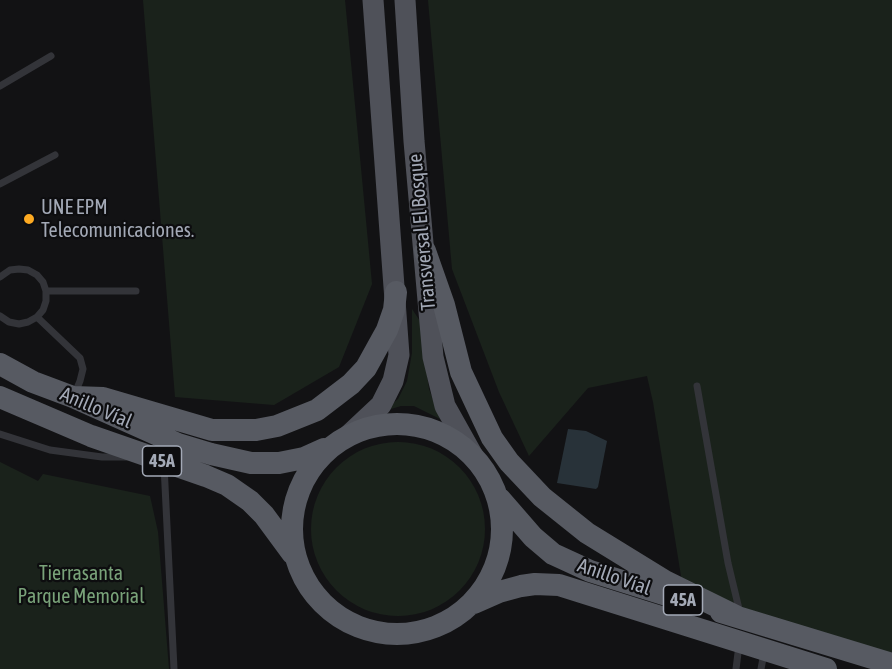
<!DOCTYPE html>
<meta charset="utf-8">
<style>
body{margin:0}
canvas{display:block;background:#121214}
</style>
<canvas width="892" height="669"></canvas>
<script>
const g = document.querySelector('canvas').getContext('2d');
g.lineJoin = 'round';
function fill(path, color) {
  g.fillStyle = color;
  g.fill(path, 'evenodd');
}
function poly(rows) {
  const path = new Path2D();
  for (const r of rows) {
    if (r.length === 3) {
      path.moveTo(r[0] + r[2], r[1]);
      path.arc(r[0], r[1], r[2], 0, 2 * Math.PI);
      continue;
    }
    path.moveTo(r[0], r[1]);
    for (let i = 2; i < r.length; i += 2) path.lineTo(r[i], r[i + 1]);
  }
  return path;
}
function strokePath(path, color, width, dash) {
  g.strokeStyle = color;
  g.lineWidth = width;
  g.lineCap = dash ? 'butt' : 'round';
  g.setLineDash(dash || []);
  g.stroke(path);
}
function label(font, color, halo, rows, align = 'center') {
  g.font = font + ' "Asap Condensed",sans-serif';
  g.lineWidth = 4.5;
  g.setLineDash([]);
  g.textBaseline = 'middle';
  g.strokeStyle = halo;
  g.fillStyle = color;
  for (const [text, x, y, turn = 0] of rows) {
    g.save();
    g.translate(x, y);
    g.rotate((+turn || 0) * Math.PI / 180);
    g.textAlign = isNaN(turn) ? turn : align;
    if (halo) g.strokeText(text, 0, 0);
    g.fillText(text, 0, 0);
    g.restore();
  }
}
fill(poly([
 [143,0,345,0,372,284,339,367,274,405,175,397],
 [428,0,892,0,892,668,686,607,653,402,647,376,588,388,529,456,499,392,452,269],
 [412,309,420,321,429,389,440,419,414,406,401,406,384,411,398,399,407,381,412,353],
 [398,529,87],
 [0,462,38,481,43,474,150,496,158,532,169,669,0,669]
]), '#1a221b');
fill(poly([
 [568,429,586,431,607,441,598,487,596,489,557,483]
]), '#283239');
strokePath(poly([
 [0,86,51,56],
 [0,184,55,155],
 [0,277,10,270,19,269,28,270,37,275,43,282,46,291,46,301,43,310,37,317,28,322,19,324,9,322,0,316],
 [46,291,136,291],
 [37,317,80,358,83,369,80,381,75,393],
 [697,386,728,563,740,613],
 [0,434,50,450,102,457,126,457],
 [164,465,174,669],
 [736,669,739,645],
 [761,669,764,653]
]), '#333439', 7);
strokePath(poly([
 [405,0,414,141,433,357,445,406,473,456],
 [349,435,381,405,393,381,399,355,373,0]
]), '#4f5159', 21);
strokePath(poly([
 [425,251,444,305,461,372,492,438,509,462,542,497,587,533,665,581,736,616],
 [0,364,33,382,73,397,178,444,211,454,251,463,279,463,304,458,324,449],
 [0,397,91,436,206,476,227,485,250,501,264,515,292,553],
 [73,397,103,398,212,430,256,430,277,426,317,410,351,384,366,368,387,330,394,310,396,292],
 [397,529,105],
 [500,499,533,537,553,554,590,571,676,598],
 [474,603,499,592,521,586,535,584,559,585,826,669],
 [721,612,892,664]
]), '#575a62', 22);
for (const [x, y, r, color] of [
 [29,219,6,"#fdaa22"]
]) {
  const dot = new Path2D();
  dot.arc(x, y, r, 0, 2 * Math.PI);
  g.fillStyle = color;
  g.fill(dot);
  strokePath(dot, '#0d0d0f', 2);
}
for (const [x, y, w] of [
 [162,461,39],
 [683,600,39]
]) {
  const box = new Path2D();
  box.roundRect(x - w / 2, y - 15, w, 30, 4.5);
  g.fillStyle = '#0d0d0f';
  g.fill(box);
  strokePath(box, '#a3a9b6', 1.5);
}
label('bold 18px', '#a3a9b6', null, [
 ["45A",162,461],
 ["45A",683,600]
]);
label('20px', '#a3a9b6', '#0d0d0f', [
 ["UNE EPM",41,208],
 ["Telecomunicaciones.",41,231]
], 'left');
label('20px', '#a3a9b6', '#0d0d0f', [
 ["Transversal El Bosque",422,232,-95],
 ["Anillo Víal",96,408,23],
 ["Anillo Víal",614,577,19]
]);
label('20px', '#79a279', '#0d0d0f', [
 ["Tierrasanta",81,574],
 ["Parque Memorial",81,597]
]);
</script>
